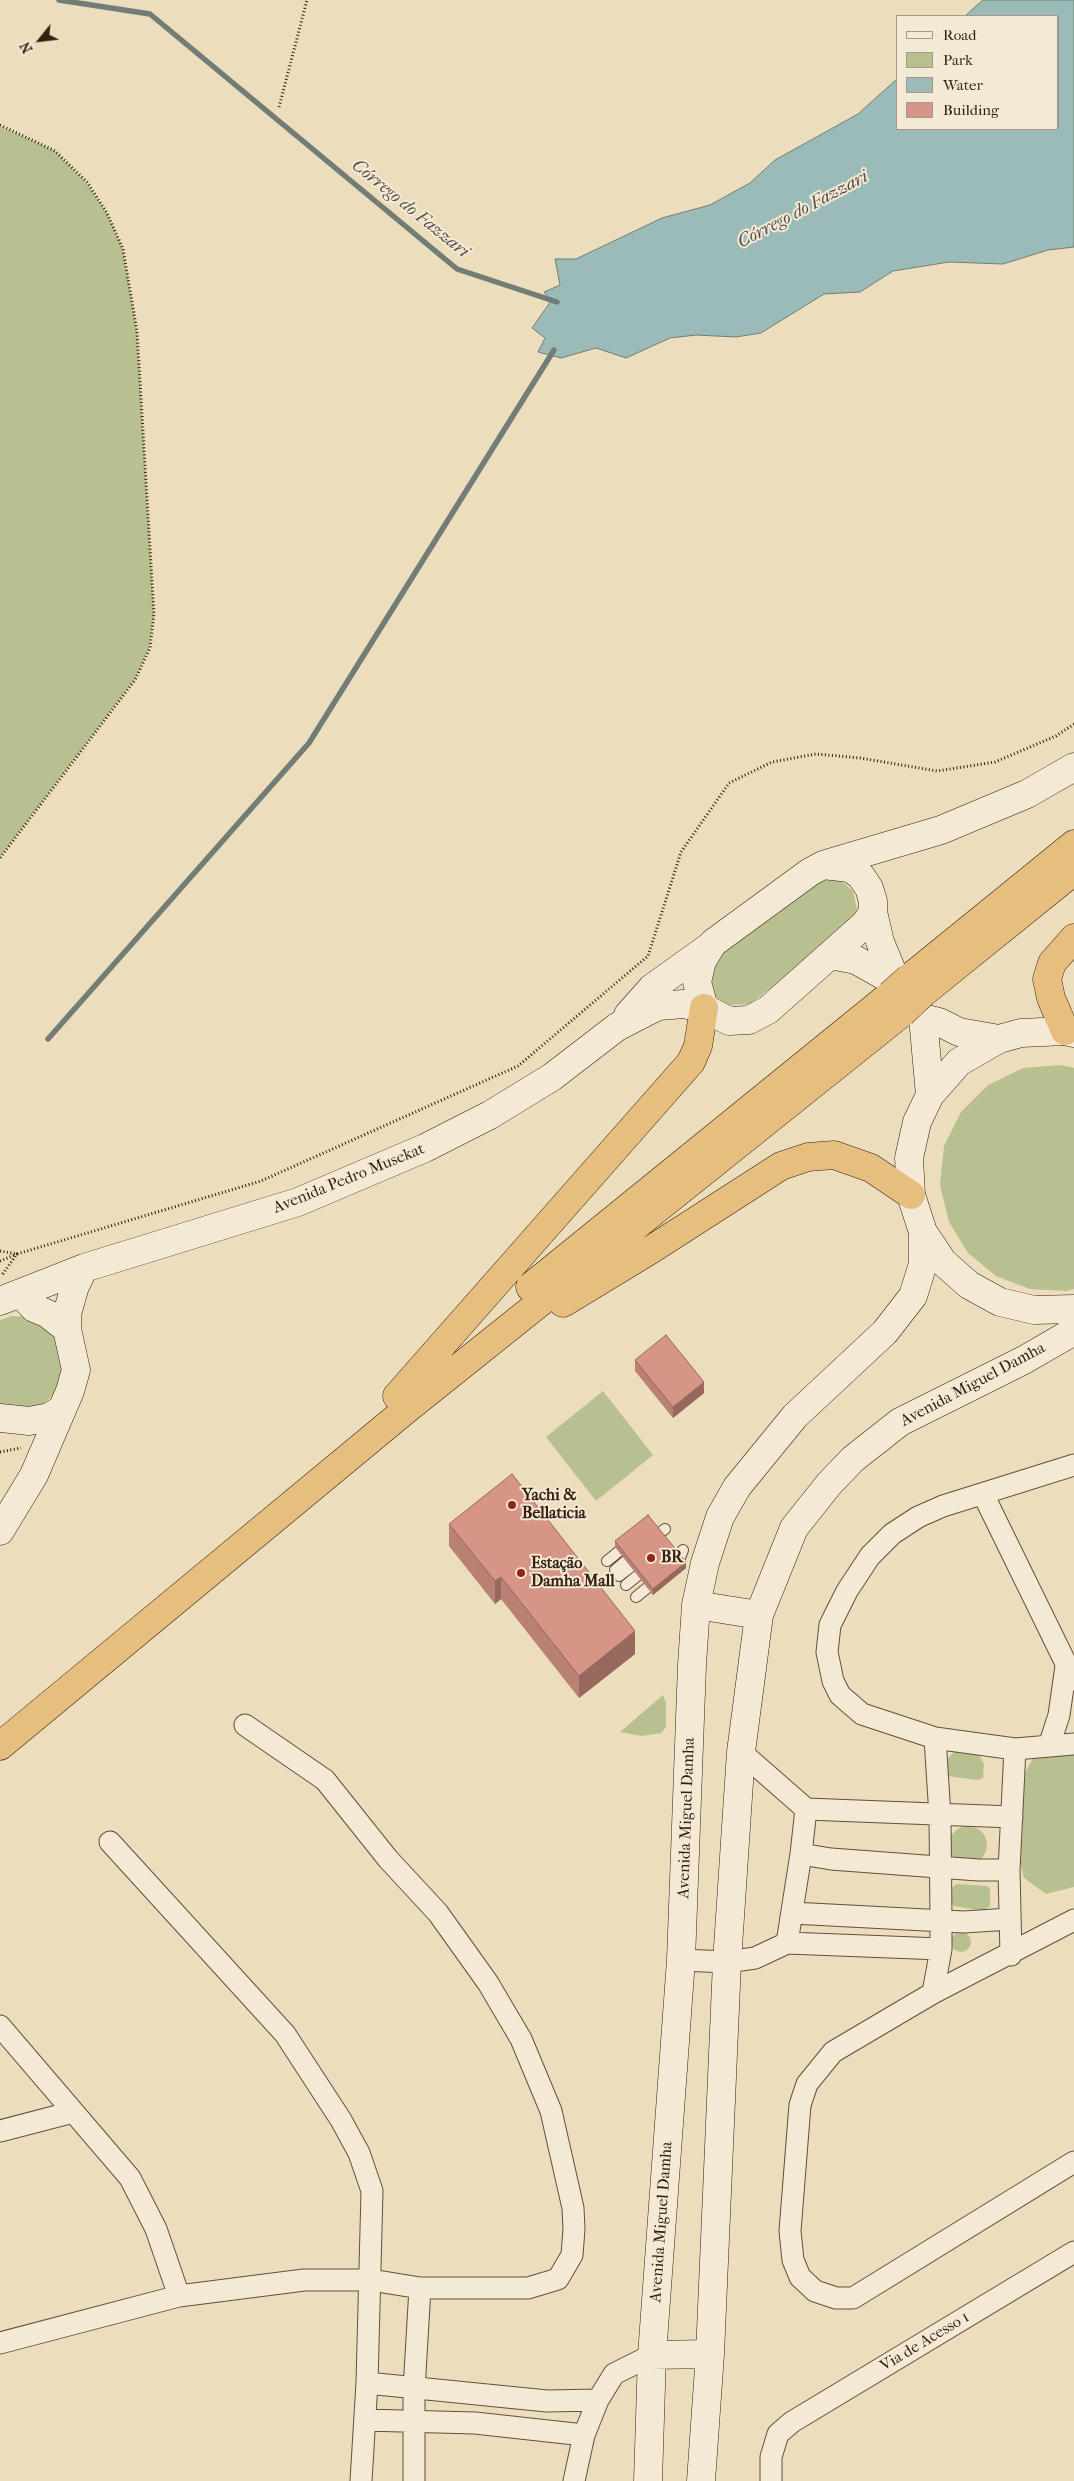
<!DOCTYPE html>
<meta charset="utf-8">
<style>
body{margin:0}
#map{position:relative;width:1074px;height:2481px;overflow:hidden;background:#ecddbd;font-family:"IM FELL French Canon",serif}
canvas{display:block}
.legend{position:absolute;left:896px;top:15px;width:162px;height:115px;box-sizing:border-box;background:#f3e9d4;border:1px solid #a79986;margin:0;padding:6px 9px;list-style:none;font-size:15px;color:#352012}
.legend li{display:flex;align-items:center;gap:10px;height:25px}
.legend b{width:25px;border:1px solid #a79986}
.north{position:absolute;left:15px;top:15px;width:50px;height:50px;-webkit-text-stroke:4px #f3e9d4;paint-order:stroke;rotate:241deg;font-size:14px;font-weight:700;line-height:20px;text-align:center;color:#352012}
.north::after{content:'';display:block;margin:auto;width:18px;height:22px;background:#352012;clip-path:polygon(50% 0,100% 100%,50% 72%,0 100%)}
</style>
<div id="map">
<canvas width="1074" height="2481"></canvas>
<ul class="legend">
<li><b style="height:6px;background:#f3e9d4"></b>Road</li>
<li><b style="height:14px;background:#b9c090"></b>Park</li>
<li><b style="height:14px;background:#9abbb8"></b>Water</li>
<li><b style="height:14px;background:#d79587"></b>Building</li>
</ul>
<div class="north">N</div>
</div>
<script>
const g = document.querySelector('canvas').getContext('2d');
g.lineJoin = 'round';
function fill(path, color) {
  g.fillStyle = color;
  g.fill(path, 'evenodd');
}
function poly(rows) {
  const path = new Path2D();
  for (const r of rows) {
    if (r.length === 3) {
      path.moveTo(r[0] + r[2], r[1]);
      path.arc(r[0], r[1], r[2], 0, 2 * Math.PI);
      continue;
    }
    path.moveTo(r[0], r[1]);
    for (let i = 2; i < r.length; i += 2) path.lineTo(r[i], r[i + 1]);
  }
  return path;
}
function strokePath(path, color, width, dash) {
  g.strokeStyle = color;
  g.lineWidth = width;
  g.lineCap = dash ? 'butt' : 'round';
  g.setLineDash(dash || []);
  g.stroke(path);
}
function label(font, color, halo, rows, align = 'center') {
  g.font = font + ' "IM FELL French Canon",serif';
  g.lineWidth = 4;
  g.setLineDash([]);
  g.textBaseline = 'middle';
  g.strokeStyle = halo;
  g.fillStyle = color;
  for (const [text, x, y, turn = 0] of rows) {
    g.save();
    g.translate(x, y);
    g.rotate((+turn || 0) * Math.PI / 180);
    g.textAlign = isNaN(turn) ? turn : align;
    if (halo) g.strokeText(text, 0, 0);
    g.fillText(text, 0, 0);
    g.restore();
  }
}
fill(poly([
 [0,126,55,151,86,182,107,213,123,249,137,332,154,614,149,648,135,679,0,857],
 [820,878,839,879,853,891,857,909,849,926,750,1004,730,1005,717,998,709,986,715,958],
 [1061,1065,1074,1068,1074,1289,1066,1291,1030,1289,996,1276,968,1253,949,1222,940,1185,944,1146,961,1112,988,1085,1023,1068],
 [12,1316,30,1317,47,1324,66,1355,58,1390,45,1403,28,1409,10,1408,0,1404,0,1320],
 [603,1391,653,1455,596,1501,546,1437],
 [663,1695,666,1703,666,1727,661,1733,642,1736,620,1732],
 [957,1749,977,1752,984,1764,983,1778,978,1780,946,1776,947,1759],
 [1074,1752,1074,1887,1046,1894,1024,1878,1020,1863,1024,1775,1035,1754],
 [968,1845,19],
 [956,1884,987,1886,990,1889,990,1906,983,1911,954,1906,951,1902,952,1888],
 [961,1942,10]
]), '#b9c090');
const water = poly([
 [983,0,1074,0,1074,247,1048,250,1003,264,949,262,893,271,860,292,824,294,761,333,736,337,696,335,670,338,626,358,596,348,561,358,538,352,545,338,532,328,551,301,544,292,560,285,555,259,576,259,662,218,710,205,750,183,775,160,858,114,898,78,898,129,1058,129,1058,16,965,16,983,0]
]);
fill(water, '#9abbb8');
strokePath(water, '#727d76', 1);
strokePath(poly([
 [59,0,150,14,457,269,557,302],
 [48,1039,309,743,554,350]
]), '#727d76', 5.5);
const lane = poly([
 [652,1539,665,1529],
 [607,1561,628,1544],
 [674,1566,678,1563,683,1550],
 [615,1570,635,1553],
 [619,1576,640,1560],
 [626,1585,647,1568],
 [636,1597,657,1580]
]);
const street = poly([
 [1074,1465,943,1506,918,1517,892,1534,870,1556,847,1591,830,1625,827,1652,833,1681,840,1695,862,1714,935,1738,1015,1749,1074,1744],
 [983,1494,1074,1680],
 [1049,1746,1059,1715,1066,1666],
 [806,1809,1012,1817],
 [110,1842,285,2034,341,2120,359,2153,372,2191,367,2383,361,2481],
 [801,1854,831,1859,978,1870,1009,1870],
 [792,1913,964,1922,1010,1919],
 [1074,1920,933,1993,833,2052,807,2084,800,2105,790,2231,793,2260,800,2277,815,2291,836,2298,853,2298,1074,2162],
 [787,1943,941,1949],
 [1011,1955,1009,1870,1015,1749],
 [681,1960,727,1962,755,1958,787,1943,801,1854,806,1809,741,1752],
 [933,1993,941,1949,941,1920,940,1816,935,1738],
 [0,2026,130,2178,156,2229,179,2296],
 [0,2131,73,2112],
 [0,2343,179,2296,304,2280,371,2280,420,2288,528,2288,558,2279,572,2255,574,2229,573,2208,551,2111,521,2039,488,1983,438,1913,388,1859,325,1780,245,1725],
 [367,2383,547,2401,598,2400],
 [365,2420,475,2423,584,2435],
 [414,2481,414,2390,420,2288],
 [574,2481,584,2435,598,2400,614,2374,652,2355],
 [771,2481,771,2457,778,2434,792,2422,1074,2252]
]);
const secondary = poly([
 [823,865,850,868,861,876,869,888,873,901,873,912,865,924,768,1010,749,1020,729,1021,704,1008,697,982,702,961,713,943,810,872,823,865,941,830,1027,794,1074,767],
 [873,912,880,942,897,983,923,1018,930,1095],
 [830,955,856,960,897,983],
 [628,1015,652,988,712,945],
 [923,1018,939,1022,959,1032,999,1039],
 [1074,1033,1065,1031,1021,1033,999,1039,959,1062,930,1095,917,1122,909,1158,911,1195,923,1232,943,1262,969,1285,1000,1302,1034,1310,1074,1309],
 [21,1294,34,1308,48,1314,67,1329],
 [0,1301,84,1268,298,1202,425,1148,490,1115,552,1077,617,1027,648,1011,659,1006,683,1004,704,1008],
 [0,1418,29,1421,50,1417,62,1409],
 [0,1531,34,1475,70,1391,76,1370,67,1329,67,1314,75,1286,84,1268],
 [696,1605,759,1615],
 [652,2355,710,2354],
 [648,2481,652,2355,681,1960,692,1665,696,1605,705,1563,720,1517,737,1487,795,1416,885,1332,913,1296,923,1264,923,1232],
 [701,2481,710,2354,727,1962,741,1752,759,1615,794,1528,829,1484,853,1459,900,1422,1024,1360,1074,1331]
]);
const highway = poly([
 [909,978,1074,844],
 [923,993,1074,871],
 [1065,1031,1051,998,1047,979,1052,963,1074,938],
 [530,1287,890,995],
 [563,1303,652,1249,781,1166,808,1157,834,1155,871,1168,911,1195],
 [397,1396,691,1062,698,1046,704,1008],
 [0,1746,407,1409,902,1013]
]);
strokePath(lane, '#634f3d', 12);
strokePath(street, '#634f3d', 23);
strokePath(secondary, '#352012', 29);
strokePath(highway, '#352012', 29);
strokePath(poly([
 [279,107,307,0],
 [0,125,55,151,87,182,107,213,123,249,137,331,154,614,150,648,135,680,0,858],
 [0,1251,17,1254,261,1181,518,1066,648,956,681,852,729,783,772,762,816,754,860,758,937,771,995,762,1056,736,1074,724],
 [0,1261,17,1254,2,1275],
 [0,1452,21,1448]
]), '#352012', 3, [1, 2.5]);
strokePath(lane, '#f3e9d4', 10);
strokePath(street, '#f3e9d4', 21);
strokePath(secondary, '#f3e9d4', 28);
strokePath(highway, '#e6be7e', 28);
const highwayBridge = poly([
 [890,995,909,978],
 [902,1013,923,993]
]);
strokePath(highwayBridge, '#352012', 29, []);
strokePath(highwayBridge, '#e6be7e', 28);
fill(poly([
 [635,1360,704,1393,673,1418,635,1371],
 [449,1524,635,1654,579,1698,501,1599,495,1604,449,1546],
 [615,1541,686,1568,653,1595,615,1547]
]), '#b98074');
fill(poly([
 [704,1382,704,1393,673,1418,673,1407],
 [686,1562,686,1568,653,1595,653,1589],
 [501,1577,501,1599,495,1604,495,1581],
 [635,1631,635,1654,579,1698,579,1676]
]), '#96685e');
const building = poly([
 [666,1335,704,1382,673,1407,635,1360,666,1335],
 [512,1474,635,1631,579,1676,501,1577,495,1581,449,1524,512,1474],
 [648,1515,686,1562,653,1589,615,1541,648,1515]
]);
fill(building, '#d79587');
strokePath(building, '#96685e', 1);
for (const [x, y, r, color] of [
 [512,1505,5,"#8f2418"],
 [651,1558,5,"#8f2418"],
 [521,1573,5,"#8f2418"]
]) {
  const dot = new Path2D();
  dot.arc(x, y, r, 0, 2 * Math.PI);
  g.fillStyle = color;
  g.fill(dot);
  strokePath(dot, '#f3e9d4', 2);
}
label('16px', '#352012', '#f3e9d4', [
 ["Avenida Pedro Musekat",349,1179,-22],
 ["Avenida Miguel Damha",973,1385,-28],
 ["Avenida Miguel Damha",687,1818,-88],
 ["Avenida Miguel Damha",662,2222,-86],
 ["Via de Acesso 1",925,2342,-31]
]);
label('bold 16px', '#352012', '#f3e9d4', [
 ["Yachi &",522,1496],
 ["Bellaticia",522,1514],
 ["BR",661,1558],
 ["Estação",531,1564],
 ["Damha Mall",531,1582]
], 'left');
label('italic 18px', '#534e44', '#f3e9d4', [
 ["Córrego do Fazzari",410,209,39],
 ["Córrego do Fazzari",803,210,-28]
]);
</script>
